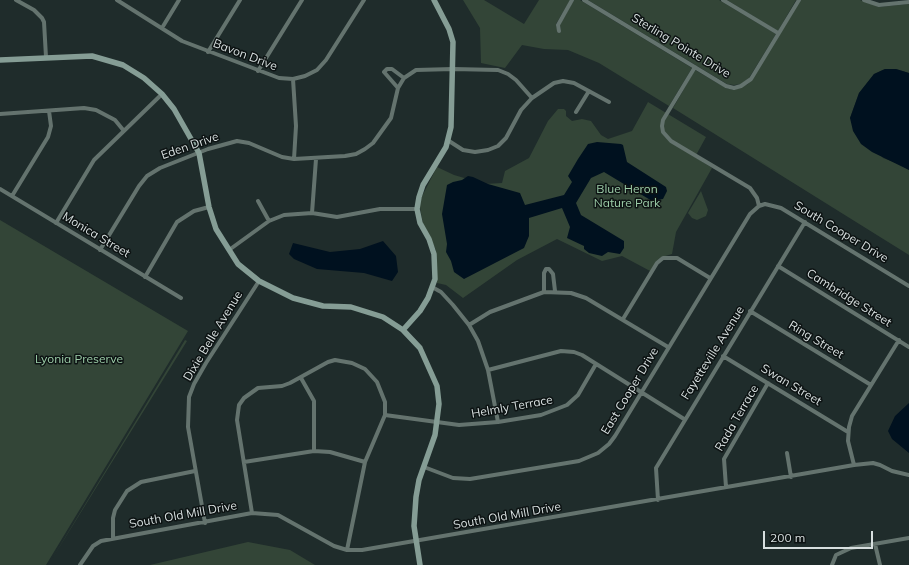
<!DOCTYPE html>
<style>
body{margin:0}
#map{position:relative;width:909px;height:565px;overflow:hidden;background:#1f2c2b;font-family:Mulish,sans-serif}
canvas{display:block}
.scale{position:absolute;left:763px;top:531px;width:110px;height:18px;box-sizing:border-box;border:2px solid #d7dfdf;border-top:0;padding-left:5px;font-size:12px;line-height:14px;white-space:nowrap;color:#d7dfdf;-webkit-text-stroke:3px #0d1313;paint-order:stroke}
</style>
<div id="map">
<canvas width="909" height="565"></canvas>
<div class="scale">200 m</div>
</div>
<script>
const g = document.querySelector('canvas').getContext('2d');
g.lineJoin = 'round';
function fill(path, color) {
  g.fillStyle = color;
  g.fill(path, 'evenodd');
}
function poly(rows) {
  const path = new Path2D();
  for (const r of rows) {
    path.moveTo(r[0], r[1]);
    for (let i = 2; i < r.length; i += 2) path.lineTo(r[i], r[i + 1]);
  }
  return path;
}
function strokePath(path, color, width, dash) {
  g.strokeStyle = color;
  g.lineWidth = width;
  g.lineCap = dash ? 'butt' : 'round';
  g.setLineDash(dash || []);
  g.stroke(path);
}
function label(font, color, halo, rows, align = 'center') {
  g.font = font + ' Mulish,sans-serif';
  g.lineWidth = 3;
  g.setLineDash([]);
  g.textBaseline = 'middle';
  g.strokeStyle = halo;
  g.fillStyle = color;
  for (const [text, x, y, turn = 0] of rows) {
    g.save();
    g.translate(x, y);
    g.rotate((+turn || 0) * Math.PI / 180);
    g.textAlign = isNaN(turn) ? turn : align;
    if (halo) g.strokeText(text, 0, 0);
    g.fillText(text, 0, 0);
    g.restore();
  }
}
fill(poly([
 [463,0,484,0,524,24,539,0,570,0,556,24,558,33,561,32,560,25,574,0,580,0,692,68,669,106,599,63,568,50,544,49,522,45,505,68,481,63,480,28],
 [588,0,719,0,776,34,749,78,741,84,734,85,727,84],
 [727,0,796,0,778,31],
 [801,0,860,0,879,7,909,4,909,73,896,69,885,69,874,74,859,93,850,118,883,158,899,164,909,170,909,255,673,108,695,70,726,88,734,90,748,84],
 [648,102,706,137,695,157,712,168,676,232,672,254,662,257,652,272,622,256,602,261,557,239,517,260,463,298,446,285,437,283,436,250,423,224,419,202,437,167,454,175,485,184,502,183,505,171,529,158,548,121,558,109,564,109,566,111,566,116,572,121,582,119,591,121,601,135,608,139,632,131],
 [701,191,708,210,706,216,697,220,692,218,688,213],
 [0,220,188,331,46,565,0,565],
 [185,340,187,341,52,559],
 [248,542,290,550,315,565,150,565]
]), '#334537');
fill(poly([
 [885,69,896,69,909,73,909,170,872,152,861,144,853,131,850,118,859,93,874,74],
 [597,142,621,144,623,145,627,162,666,187,667,191,663,199,652,201,604,172,591,178,576,203,581,215,624,241,624,248,620,254,608,252,602,256,589,253,584,249,584,246,567,238,570,227,562,208,529,218,529,236,524,248,464,279,454,272,451,261,446,252,447,244,442,214,447,185,453,182,462,180,468,176,473,177,488,184,520,193,525,205,564,195,572,182,568,176,578,159,588,144],
 [383,241,396,256,398,272,392,281,364,273,317,269,294,259,289,254,293,243,330,252,360,249],
 [909,403,909,453,892,439,888,431,895,416]
]), '#00111f');
strokePath(poly([
 [16,0,34,10,42,18,44,22,46,57],
 [117,0,182,41,279,78,293,79,305,76,317,70,326,60,364,0],
 [584,0,726,86,734,88,741,86,751,79,799,0],
 [723,0,778,33],
 [864,0,879,5,909,2],
 [162,28,179,0],
 [559,31,558,25,572,0],
 [208,52,240,0],
 [695,67,663,120,662,126,663,132,671,141,750,188,757,198,759,206],
 [258,71,302,0],
 [293,79,296,126,294,159],
 [398,88,384,72,387,69,392,69,404,78],
 [576,112,589,91],
 [0,114,84,108,96,110,115,120,124,131],
 [449,141,463,150,475,152,488,150,498,146,506,138,521,110,532,98,554,83,563,81,574,83,609,102],
 [0,189,181,298],
 [12,196,48,137,51,126,49,111],
 [258,201,269,221],
 [312,213,316,159],
 [56,223,94,160,162,94],
 [100,250,139,186,147,176,160,168,208,149,237,141,249,143,282,157,294,159,345,156,356,154,365,149,373,143,391,118,398,88,404,78,416,70,453,69,498,70,508,74,516,80,532,98],
 [229,250,269,221,284,215,312,213,337,217,380,209,417,209],
 [778,266,909,347],
 [145,277,177,222,194,211,209,207],
 [432,287,441,292,453,305,469,325,478,341,488,370,498,422],
 [544,292,544,273,546,269,549,269,553,274,555,291],
 [750,311,871,385],
 [623,319,657,263,663,258,677,258,710,278],
 [469,325,490,312,544,292,571,293,586,298,668,347],
 [723,356,848,432],
 [488,370,561,351,574,352,582,355,684,419],
 [301,378,314,401,314,451],
 [385,415,459,425,498,422,541,415,567,405,578,395,596,364],
 [787,453,791,477],
 [244,462,314,451,330,452,365,462],
 [854,465,848,441,849,427,852,416,899,340],
 [424,467,453,478,470,479,579,461,598,453,609,444,615,436,750,214,759,206,765,204,781,208,909,286],
 [726,487,724,459,768,383],
 [658,500,656,468,805,222],
 [252,513,237,420,239,405,244,398,258,388,282,386,290,383,328,362,335,360,352,363,365,369,377,382,385,402,385,415,365,462,347,550],
 [205,523,188,427,189,397,194,384,206,363,259,281],
 [113,538,113,518,115,510,127,491,141,482,195,471],
 [875,544,880,565],
 [80,565,93,546,101,541,252,513,278,515,334,546,347,550,362,550,854,465,873,463,880,465,892,471,909,475],
 [832,565,836,555,851,548,909,538]
]), '#64736e', 4);
strokePath(poly([
 [0,60,92,56,123,65,144,78,162,94,174,109,199,153,209,207,216,229,238,264,259,281,293,298,323,306,351,307,383,317,403,330,420,348,437,386,439,404,435,435,419,480,416,497,414,526,420,565],
 [403,330,420,311,428,298,435,279,434,254,429,239,420,223,417,209,419,197,423,185,446,147,451,127,453,42,449,29,434,0]
]), '#859d95', 5.5);
label('12px', '#d7dfdf', '#0d1313', [
 ["Sterling Pointe Drive",681,46,31],
 ["Bavon Drive",245,55,21],
 ["Eden Drive",190,146,-19],
 ["South Cooper Drive",841,232,31],
 ["Monica Street",96,235,31],
 ["Cambridge Street",849,298,32],
 ["Dixie Belle Avenue",213,336,-59],
 ["Ring Street",816,340,31],
 ["Fayetteville Avenue",713,353,-58],
 ["Swan Street",791,385,31],
 ["East Cooper Drive",630,391,-59],
 ["Helmly Terrace",512,407,-10],
 ["Rada Terrace",737,418,-60],
 ["South Old Mill Drive",183,515,-10],
 ["South Old Mill Drive",507,516,-10]
]);
label('12px', '#9dcea9', '#0d1313', [
 ["Blue Heron",627,189],
 ["Nature Park",627,203],
 ["Lyonia Preserve",79,359]
]);
</script>
